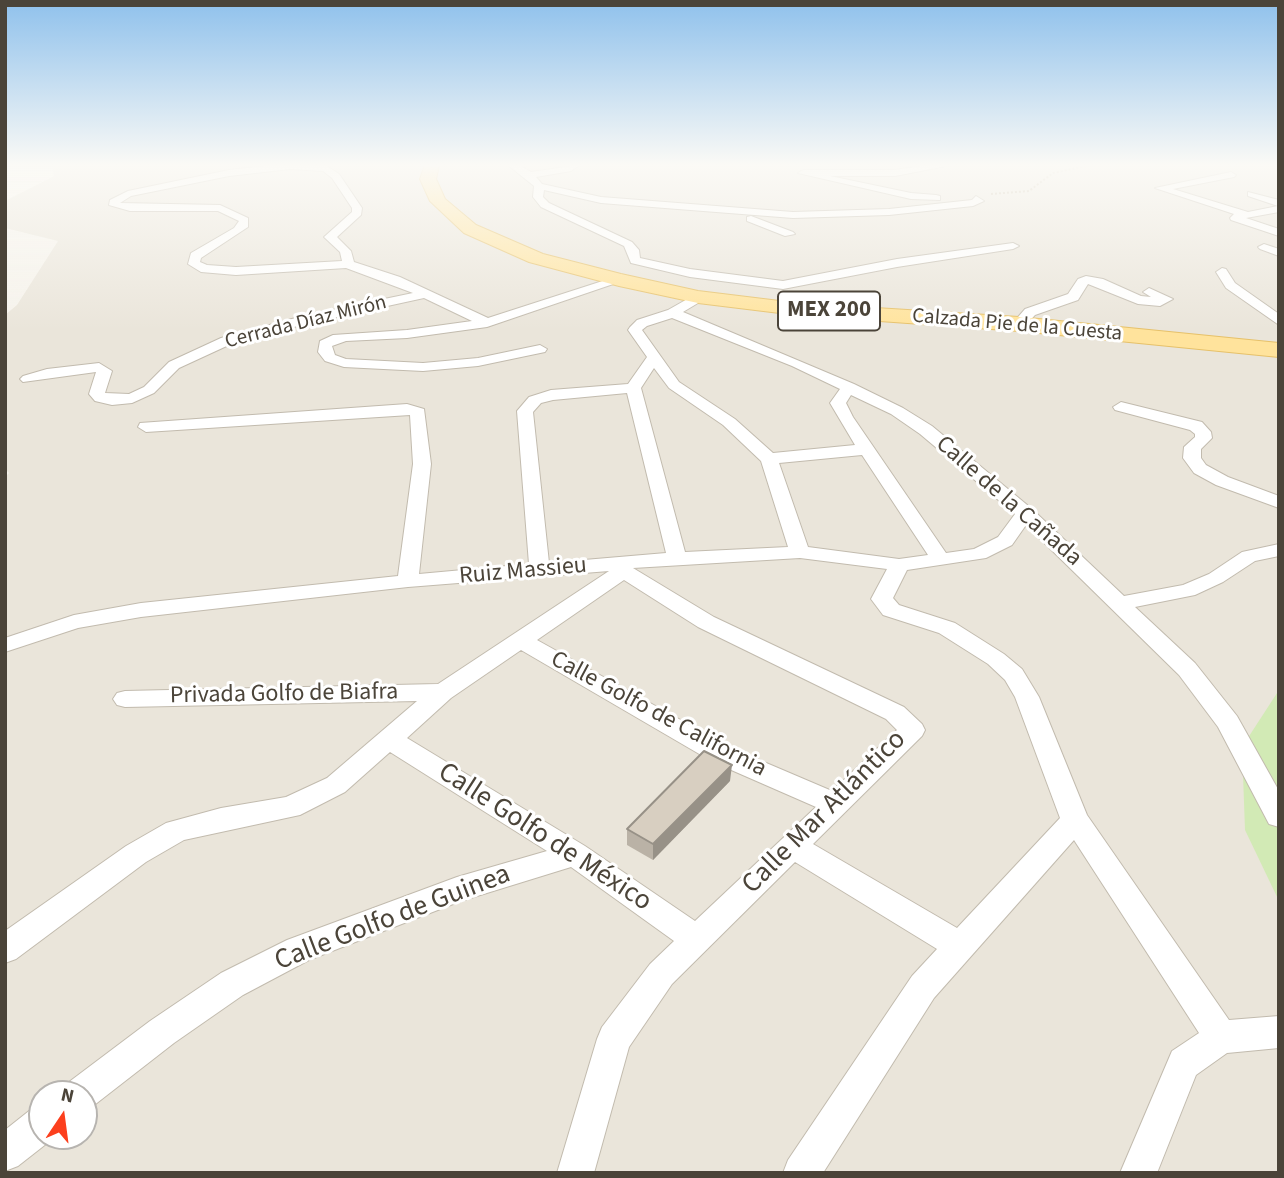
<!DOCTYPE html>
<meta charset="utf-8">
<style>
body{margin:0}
#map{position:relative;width:1284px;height:1178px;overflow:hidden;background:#f6f3ec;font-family:"Source Sans 3",sans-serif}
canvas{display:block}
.frame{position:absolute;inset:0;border:7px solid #4b4439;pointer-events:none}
.north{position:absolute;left:28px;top:1080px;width:70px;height:70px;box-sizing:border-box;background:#fff;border:2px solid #b7b4b0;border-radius:50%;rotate:13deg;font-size:19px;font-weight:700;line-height:28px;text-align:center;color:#4b4439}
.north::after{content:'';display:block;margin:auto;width:24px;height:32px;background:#fc3f1d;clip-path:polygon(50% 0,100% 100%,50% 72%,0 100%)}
</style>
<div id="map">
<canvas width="1284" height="1178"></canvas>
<div class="frame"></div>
<div class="north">N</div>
</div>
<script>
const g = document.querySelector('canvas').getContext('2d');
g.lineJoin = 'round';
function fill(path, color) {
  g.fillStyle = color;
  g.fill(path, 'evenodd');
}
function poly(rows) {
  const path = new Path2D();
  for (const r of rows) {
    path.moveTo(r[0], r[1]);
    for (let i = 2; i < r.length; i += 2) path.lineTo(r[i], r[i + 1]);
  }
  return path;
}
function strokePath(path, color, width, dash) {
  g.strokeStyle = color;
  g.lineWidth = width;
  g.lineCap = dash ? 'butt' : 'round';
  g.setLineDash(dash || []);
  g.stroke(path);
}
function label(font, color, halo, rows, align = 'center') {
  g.font = font + ' "Source Sans 3",sans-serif';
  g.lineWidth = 6;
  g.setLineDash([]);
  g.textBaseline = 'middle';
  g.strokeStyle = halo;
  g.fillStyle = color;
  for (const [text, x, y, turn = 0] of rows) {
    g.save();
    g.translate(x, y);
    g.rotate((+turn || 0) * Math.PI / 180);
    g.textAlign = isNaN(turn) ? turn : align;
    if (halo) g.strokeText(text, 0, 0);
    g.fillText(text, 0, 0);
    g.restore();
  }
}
fill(poly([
 [51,165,1279,165,1279,1173,5,1173,5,477,9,473,5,469,5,315,17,305,58,241,5,228,5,201,54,176],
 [42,1094,84,1094,84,1136,42,1136]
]), '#eae5da');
fill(poly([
 [1279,690,1279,901,1245,830,1242,747]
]), '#d2eab5');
const street = poly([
 [275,165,325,165,339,174,362,208,361,215,337,237,351,251,354,262,400,277,488,318,615,277,619,276,625,280,487,327,407,338,346,341,332,346,335,355,346,359,423,363,478,358,540,345,547,349,545,352,478,366,423,371,344,367,325,361,318,352,320,341,333,335,407,330,472,321,424,298,305,324,231,344,179,368,154,393,132,403,112,405,95,401,89,394,96,372,23,382,20,379,23,376,47,369,99,363,112,371,105,393,129,394,144,387,169,362,221,338,303,316,413,293,346,268,236,275,201,272,188,264,191,253,234,228,239,221,218,211,130,211,109,205,110,200,128,191,229,170,275,165],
 [290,169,323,171,332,178,352,208,352,212,324,237,340,252,342,261,236,267,207,265,200,262,201,258,248,227,248,218,220,205,120,203,131,196,229,176,290,169],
 [508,165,519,165,531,172,579,165,571,171,536,177,542,184,601,197,793,212,889,209,972,200,976,196,984,201,973,206,889,215,793,218,601,203,544,190,543,197,549,203,632,242,639,250,640,258,690,269,783,281,897,259,1013,243,1019,246,1013,249,897,267,783,289,690,277,631,263,624,246,541,207,533,197,534,186,508,165],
 [929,165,951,165,895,176,830,176,911,193,936,195,940,196,940,200,911,199,798,173,803,170,895,170,929,165],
 [1231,172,1236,175,1234,177,1173,189,1248,212,1278,206,1248,196,1248,192,1279,200,1279,212,1246,218,1279,229,1279,236,1231,220,1230,218,1234,214,1155,188,1231,172],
 [751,216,793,232,795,234,785,236,747,221,747,217,751,216],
 [1264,244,1279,249,1279,256,1260,249,1258,247,1264,244],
 [1222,268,1226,269,1235,283,1279,314,1279,325,1226,288,1216,272,1222,268],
 [1086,276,1103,279,1141,296,1151,297,1143,292,1149,288,1173,299,1160,306,1138,304,1088,284,1078,300,1035,315,1024,327,1014,327,1012,324,1025,309,1068,294,1078,279,1086,276],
 [698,293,704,297,703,300,683,312,854,384,903,408,932,426,1032,509,1124,596,1183,585,1209,574,1242,552,1279,544,1279,556,1255,561,1223,582,1195,595,1135,607,1195,663,1237,716,1279,791,1279,827,1269,824,1218,727,1179,675,1026,525,1012,545,986,558,907,570,893,598,899,605,955,623,1004,654,1022,669,1039,697,1087,815,1229,1020,1279,1016,1279,1048,1227,1053,1196,1075,1157,1173,1120,1173,1172,1051,1199,1033,1074,840,934,998,823,1173,783,1173,788,1160,912,976,937,949,795,862,672,984,629,1047,594,1173,557,1173,597,1039,602,1027,650,964,674,941,571,867,461,901,309,960,243,995,174,1043,93,1106,84,1110,84,1094,64,1094,69,1082,150,1021,221,973,287,940,457,877,547,851,390,752,345,792,300,815,184,840,146,862,16,959,5,963,5,931,126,846,166,823,221,808,286,797,327,778,417,701,125,707,117,705,113,699,117,693,125,691,438,684,609,571,408,587,141,617,78,628,5,652,5,638,74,615,141,603,398,576,413,464,410,415,146,432,138,427,140,423,407,404,424,409,431,464,419,574,529,564,517,411,529,397,551,390,628,384,647,357,628,330,630,327,637,320,668,310,698,293],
 [672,318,792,366,840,389,830,403,855,445,773,453,735,419,679,382,642,330,647,326,672,318],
 [654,368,669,388,723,425,761,461,788,547,685,552,641,388,654,368],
 [627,393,666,553,549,563,533,412,541,403,553,400,627,393],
 [851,395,891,414,920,434,1015,514,998,537,974,549,946,553,853,417,846,403,851,395],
 [862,455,928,555,899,559,808,547,779,463,862,455],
 [800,558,887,569,871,599,883,615,939,633,988,664,1005,680,1015,697,1060,818,957,928,813,844,922,736,925,730,922,724,904,707,714,617,633,568,800,558],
 [624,580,698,627,886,719,897,730,832,791,731,748,537,640,624,580],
 [521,650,713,762,816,807,695,921,585,846,407,738,451,698,521,650],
 [1121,402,1202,422,1211,432,1212,438,1201,449,1201,458,1206,465,1228,477,1279,496,1279,508,1216,485,1194,473,1183,458,1184,447,1195,437,1195,434,1190,430,1115,410,1113,407,1121,402],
 [42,1106,42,1136,55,1137,18,1166,5,1171,5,1130,29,1111,42,1106]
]);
const primary = poly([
 [425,165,439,165,436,179,445,199,476,225,543,254,621,274,698,291,796,303,1019,317,1279,343,1279,357,1019,331,796,315,698,303,619,286,529,262,464,233,430,201,420,179,425,165]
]);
strokePath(street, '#c2bbae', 2);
strokePath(primary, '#e6c16a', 2);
strokePath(poly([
 [991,194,1029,191,1053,173,1091,165]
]), '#c4b79f', 2, [2, 2]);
fill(street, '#fff');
fill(primary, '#ffe39c');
fill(poly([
 [730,781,653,860,627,845,627,829]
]), '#bab2a6');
fill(poly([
 [732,765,730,781,653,860,653,844]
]), '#979187');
const building = poly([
 [704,751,732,765,653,844,627,829,704,751]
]);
fill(building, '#d8cfc1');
strokePath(building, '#979187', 2);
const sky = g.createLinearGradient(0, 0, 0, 330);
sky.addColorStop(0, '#8fc1ec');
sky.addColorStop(0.5, '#fbfaf6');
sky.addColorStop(1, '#fbfaf600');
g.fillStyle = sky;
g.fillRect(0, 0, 1284, 330);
label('21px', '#4b4439', '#fff', [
 ["Cerrada Díaz Mirón",306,323,-14],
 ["Calzada Pie de la Cuesta",1017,326,5]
]);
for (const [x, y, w] of [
 [829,311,102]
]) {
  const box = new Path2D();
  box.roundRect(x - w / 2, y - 19.5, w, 39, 5);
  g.fillStyle = '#fff';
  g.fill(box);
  strokePath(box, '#4b4439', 2);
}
label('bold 23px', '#4b4439', null, [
 ["MEX 200",829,311]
]);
label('24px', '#4b4439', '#fff', [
 ["Calle de la Cañada",1008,502,41],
 ["Ruiz Massieu",523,572,-5],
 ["Privada Golfo de Biafra",284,695,-1],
 ["Calle Golfo de California",658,715,28]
]);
label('28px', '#4b4439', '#fff', [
 ["Calle Mar Atlántico",825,813,-45],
 ["Calle Golfo de México",544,838,33],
 ["Calle Golfo de Guinea",393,919,-21]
]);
</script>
